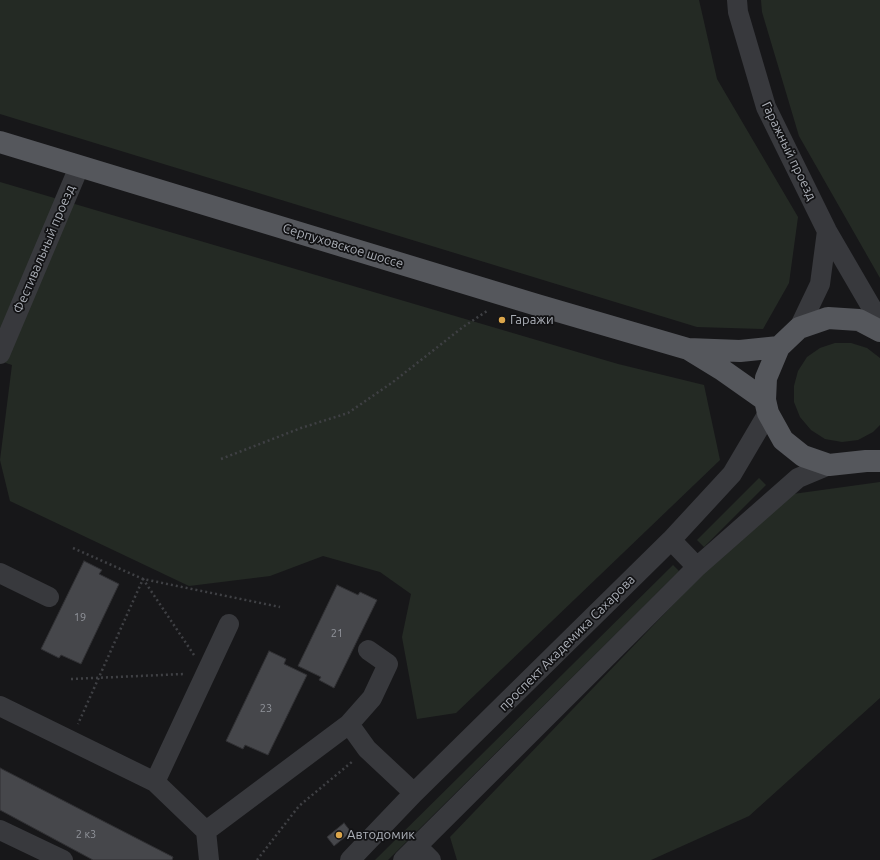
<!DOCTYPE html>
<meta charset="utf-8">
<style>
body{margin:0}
canvas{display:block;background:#171719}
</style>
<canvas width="880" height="860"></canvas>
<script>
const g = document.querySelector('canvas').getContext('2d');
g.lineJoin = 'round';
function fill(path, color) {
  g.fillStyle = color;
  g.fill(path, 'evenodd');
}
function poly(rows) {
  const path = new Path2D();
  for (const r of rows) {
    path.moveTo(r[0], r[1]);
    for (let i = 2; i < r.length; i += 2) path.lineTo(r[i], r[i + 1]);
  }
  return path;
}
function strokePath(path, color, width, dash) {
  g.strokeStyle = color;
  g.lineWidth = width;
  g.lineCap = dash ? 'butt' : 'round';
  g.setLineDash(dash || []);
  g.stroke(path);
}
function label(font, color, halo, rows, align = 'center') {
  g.font = font + ' Ubuntu,sans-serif';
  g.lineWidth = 3.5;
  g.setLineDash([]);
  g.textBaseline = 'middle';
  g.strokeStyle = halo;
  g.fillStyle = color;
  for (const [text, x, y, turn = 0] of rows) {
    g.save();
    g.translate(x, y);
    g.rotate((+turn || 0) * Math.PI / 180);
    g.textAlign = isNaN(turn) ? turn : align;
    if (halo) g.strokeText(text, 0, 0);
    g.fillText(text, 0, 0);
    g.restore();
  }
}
fill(poly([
 [0,0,699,0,717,79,798,217,789,283,763,329,697,327,0,114],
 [761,0,880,0,880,278,799,136,762,12],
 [0,182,618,364,704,385,720,460,456,713,417,719,402,637,411,594,380,572,323,556,270,576,189,586,10,501,0,460,12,365,0,361],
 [835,343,851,343,867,348,880,358,880,425,873,432,858,440,842,442,825,439,811,430,800,417,794,402,794,386,798,371,807,357,820,348],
 [759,478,766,485,704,547,697,540],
 [880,482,880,698,749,816,651,860,457,860,450,837,717,559,793,494],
 [673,565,679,571,388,860,375,860]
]), '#242a24');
const building = poly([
 [84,561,102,570,99,574,119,584,81,664,61,655,59,658,41,649,84,561],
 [337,585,358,595,360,592,377,600,334,688,319,680,321,677,298,666,337,585],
 [269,651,286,659,284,664,307,675,268,755,245,745,243,749,226,741,269,651],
 [0,768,173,857,172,860,93,860,0,810,0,768],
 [344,823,351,832,334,846,327,837,344,823]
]);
fill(building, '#46474b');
strokePath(building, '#313134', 1);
strokePath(poly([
 [221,459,301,428,348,413,393,382,463,327,487,311],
 [73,548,143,579,78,724],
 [194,655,143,579,280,607],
 [71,679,184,674],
 [257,860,299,806,353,761]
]), '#3f4044', 2.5, [2, 3]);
strokePath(poly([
 [737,0,738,12,766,107,827,231,880,322],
 [799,328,820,284,827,231],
 [0,354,79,167],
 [671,540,697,567],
 [0,573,49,597],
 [0,706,155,782,206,831,349,724,367,749,414,793],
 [349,724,372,698,388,664,368,650],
 [155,782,229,624],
 [0,830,63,860],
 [206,831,209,860],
 [417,846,431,860],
 [350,860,414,793,671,540,732,474,768,413],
 [403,860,697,567,798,478,829,465]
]), '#38393d', 20);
strokePath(poly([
 [0,142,537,305,688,349,740,351,779,347],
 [880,331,859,320,828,318,799,328,779,347,766,378,765,400,768,413,783,440,803,456,829,465,866,461,880,461],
 [690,350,721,369,765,400]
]), '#55575c', 22);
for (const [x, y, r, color] of [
 [502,320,4,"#dca64b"],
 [339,835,4,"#dca64b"]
]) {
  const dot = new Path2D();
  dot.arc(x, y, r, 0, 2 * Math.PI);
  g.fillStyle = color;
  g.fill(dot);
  strokePath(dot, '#121214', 1.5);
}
label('11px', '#92959c', null, [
 ["19",80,617],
 ["21",337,633],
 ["23",266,708],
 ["2 к3",86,834]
]);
label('13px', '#abafb7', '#121214', [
 ["Гаражный проезд",789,151,64],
 ["Серпуховское шоссе",343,246,17],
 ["Фестивальный проезд",44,249,-67],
 ["проспект Академика Сахарова",567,643,-45]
]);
label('13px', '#abafb7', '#121214', [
 ["Гаражи",510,320],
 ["Автодомик",347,835]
], 'left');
</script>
